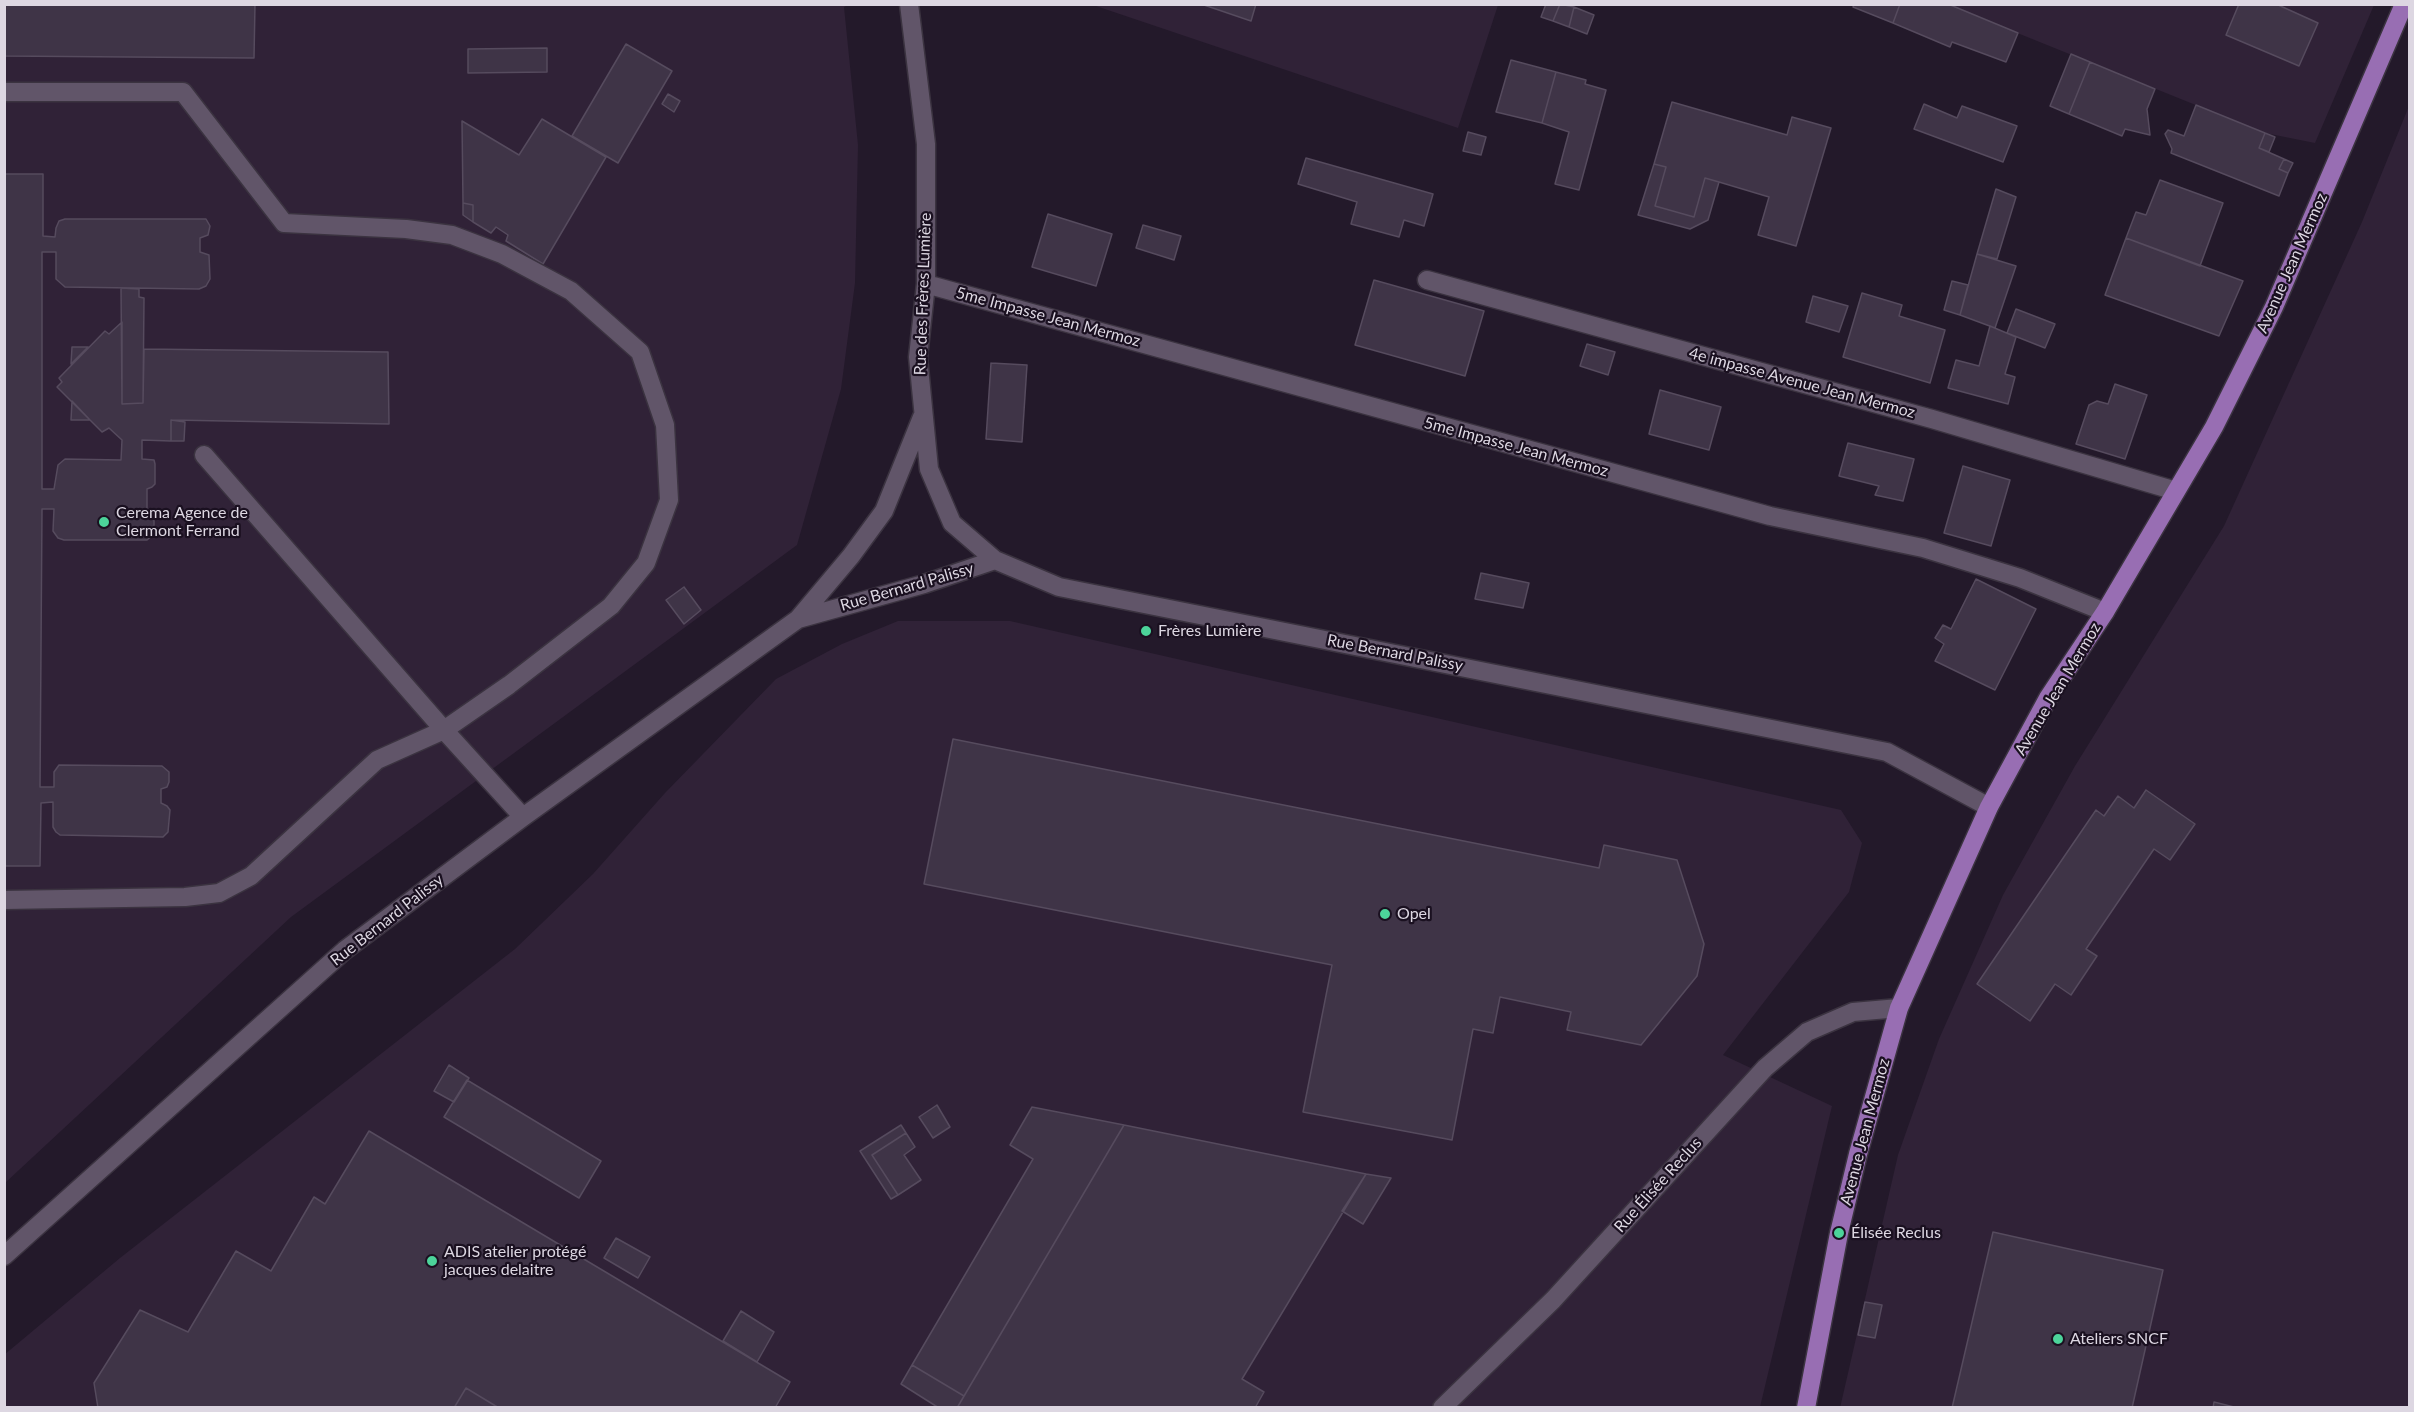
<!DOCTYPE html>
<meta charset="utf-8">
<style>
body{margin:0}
#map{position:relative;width:2414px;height:1412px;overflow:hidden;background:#23192a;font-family:Lato,sans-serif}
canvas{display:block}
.frame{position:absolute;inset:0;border:6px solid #ddd7e2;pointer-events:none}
</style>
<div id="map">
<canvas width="2414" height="1412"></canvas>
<div class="frame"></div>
</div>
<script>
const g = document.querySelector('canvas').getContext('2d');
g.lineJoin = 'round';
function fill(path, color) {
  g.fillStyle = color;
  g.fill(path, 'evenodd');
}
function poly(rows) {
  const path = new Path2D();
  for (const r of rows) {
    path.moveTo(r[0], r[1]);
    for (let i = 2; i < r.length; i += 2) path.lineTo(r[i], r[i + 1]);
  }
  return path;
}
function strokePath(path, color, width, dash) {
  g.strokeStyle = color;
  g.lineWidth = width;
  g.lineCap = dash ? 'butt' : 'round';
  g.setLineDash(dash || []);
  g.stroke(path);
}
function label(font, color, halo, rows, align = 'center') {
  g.font = font + ' Lato,sans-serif';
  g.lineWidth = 4.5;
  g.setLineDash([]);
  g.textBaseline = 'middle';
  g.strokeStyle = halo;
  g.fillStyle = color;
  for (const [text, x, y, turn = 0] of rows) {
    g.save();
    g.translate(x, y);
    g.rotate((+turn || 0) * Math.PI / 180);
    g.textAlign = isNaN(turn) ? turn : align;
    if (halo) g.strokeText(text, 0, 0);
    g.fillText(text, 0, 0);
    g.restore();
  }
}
fill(poly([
 [5,5,848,5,844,7,858,145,855,283,841,389,797,545,291,917,5,1183],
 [1093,5,1498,5,1458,128],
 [1948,5,2374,5,2315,143,2265,133],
 [2409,106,2409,1407,1840,1408,1898,1155,1939,1039,2003,895,2075,766,2224,526,2362,222],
 [898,621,1010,621,1841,810,1862,843,1849,892,1723,1055,1832,1106,1760,1407,5,1408,4,1355,120,1258,515,949,593,874,665,793,776,679,842,644]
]), '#302237');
const building = poly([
 [4,4,255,4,254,58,4,56,4,4],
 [1201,4,1256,4,1251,21,1201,4],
 [1546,4,1560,4,1553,21,1541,17,1546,4],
 [1560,4,1574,7,1569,27,1553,21,1560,4],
 [1854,4,1900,4,1893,23,1853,7,1854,4],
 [1900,4,1948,4,2018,33,2006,62,1952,42,1950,47,1893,23,1900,4],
 [2239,4,2276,4,2318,23,2299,66,2226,35,2239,4],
 [1574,7,1594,15,1587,34,1569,27,1574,7],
 [626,44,672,71,618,163,572,136,626,44],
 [547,48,547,72,468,73,468,49,547,48],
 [2071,54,2090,62,2069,114,2050,106,2071,54],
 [1511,60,1556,72,1542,123,1496,112,1511,60],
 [2090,62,2155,89,2147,109,2150,135,2125,129,2122,136,2069,114,2090,62],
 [1556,72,1586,80,1585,84,1606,90,1579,190,1555,184,1569,132,1542,123,1556,72],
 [668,94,680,101,674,112,662,104,668,94],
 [1672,102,1787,135,1792,117,1831,128,1796,246,1758,235,1769,197,1719,182,1705,178,1694,217,1655,206,1666,167,1654,164,1672,102],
 [1924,104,1957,118,1962,106,2017,126,2003,162,1914,129,1924,104],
 [2196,105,2265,133,2259,148,2284,159,2279,169,2288,173,2279,196,2171,153,2172,149,2165,134,2168,130,2184,136,2196,105],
 [542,119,606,157,543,264,506,241,508,235,496,227,491,233,473,222,473,205,463,203,462,121,519,155,542,119],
 [1468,132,1486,137,1481,155,1463,151,1468,132],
 [2265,133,2275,137,2269,152,2259,148,2265,133],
 [1306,158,1433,194,1424,226,1404,220,1399,237,1351,224,1357,202,1298,184,1306,158],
 [2284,159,2293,163,2288,173,2279,169,2284,159],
 [1654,164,1666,167,1655,206,1694,217,1705,178,1719,182,1708,220,1690,229,1638,215,1654,164],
 [4,174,43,174,43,236,55,237,56,228,59,221,65,219,206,219,210,226,208,235,200,238,200,252,209,255,210,279,206,286,199,289,65,287,56,279,56,252,42,252,42,489,54,489,58,465,65,459,121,460,122,440,109,428,102,432,57,387,62,382,59,378,105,331,109,334,122,322,122,404,143,403,144,349,388,352,389,424,171,420,171,441,142,440,142,459,154,460,155,464,155,484,152,487,147,489,147,509,152,509,154,514,154,534,147,540,64,540,58,538,53,531,54,509,42,509,40,787,54,787,54,772,59,765,162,766,169,772,169,782,167,787,161,789,161,803,167,806,170,810,168,832,163,837,60,835,56,832,53,827,53,802,41,803,40,866,4,866,4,174],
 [2160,180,2223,203,2200,266,2126,238,2136,212,2146,215,2160,180],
 [1996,189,2016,197,1997,259,1977,254,1996,189],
 [463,203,473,205,473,222,463,215,463,203],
 [1048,214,1112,234,1096,286,1032,267,1048,214],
 [1143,225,1181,236,1174,260,1136,248,1143,225],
 [2126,238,2243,281,2219,336,2105,295,2126,238],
 [1977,254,2016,266,1995,328,1960,315,1977,254],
 [1374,280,1484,311,1465,376,1355,345,1374,280],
 [1952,281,1968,285,1960,315,1944,310,1952,281],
 [121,288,139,289,139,297,144,298,143,403,122,404,121,288],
 [1862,293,1902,305,1899,316,1945,330,1930,383,1843,357,1862,293],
 [1813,296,1848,306,1839,332,1806,322,1813,296],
 [2016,309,2055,324,2045,348,2007,333,2016,309],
 [1990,326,2016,337,2005,374,2015,377,2008,404,1948,388,1956,360,1979,366,1990,326],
 [1587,344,1615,352,1608,375,1580,366,1587,344],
 [72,347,88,347,71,364,72,347],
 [991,363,1027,365,1022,442,986,439,991,363],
 [2115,384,2147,395,2125,459,2076,444,2089,405,2097,401,2108,404,2115,384],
 [1660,390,1721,407,1709,450,1649,434,1660,390],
 [72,401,90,420,71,420,72,401],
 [171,420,185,422,184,441,171,441,171,420],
 [1848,443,1914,459,1903,501,1875,495,1879,486,1839,476,1848,443],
 [1963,466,2010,480,1991,546,1944,533,1963,466],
 [1481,573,1529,583,1523,608,1475,599,1481,573],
 [1976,579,2036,609,1995,690,1935,661,1944,644,1935,638,1943,625,1951,629,1976,579],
 [684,587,701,610,684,624,666,600,684,587],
 [953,739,1599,868,1604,845,1677,860,1704,944,1697,976,1641,1045,1567,1030,1571,1012,1500,997,1493,1033,1473,1029,1452,1140,1303,1112,1332,965,924,884,953,739],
 [2146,790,2195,824,2170,860,2154,849,2086,949,2097,956,2071,995,2055,984,2030,1021,1977,984,2096,810,2104,816,2118,796,2134,808,2146,790],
 [449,1065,469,1078,454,1102,434,1091,449,1065],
 [467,1080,601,1161,579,1198,444,1117,467,1080],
 [937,1105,950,1127,933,1138,919,1117,937,1105],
 [1032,1107,1124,1125,964,1396,912,1365,1033,1159,1010,1145,1032,1107],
 [901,1125,906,1133,872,1155,898,1195,891,1199,860,1151,901,1125],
 [1124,1125,1366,1174,1242,1379,1264,1392,1255,1408,957,1408,1124,1125],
 [369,1131,790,1382,775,1408,499,1408,466,1388,454,1408,98,1408,94,1383,140,1310,188,1332,236,1251,271,1271,314,1197,325,1204,369,1131],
 [906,1133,915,1147,904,1155,921,1180,898,1195,872,1155,906,1133],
 [1366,1174,1391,1178,1363,1224,1342,1211,1366,1174],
 [1993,1232,2163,1270,2132,1408,1952,1408,1993,1232],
 [616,1238,650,1257,638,1278,604,1258,616,1238],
 [1865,1302,1882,1305,1875,1338,1858,1335,1865,1302],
 [741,1311,774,1332,757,1362,723,1341,741,1311],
 [912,1365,964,1396,957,1408,939,1408,901,1384,912,1365],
 [466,1388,499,1408,454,1408,466,1388],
 [2214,1402,2238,1408,2213,1408,2214,1402]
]);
fill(building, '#3f3447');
strokePath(building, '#564b5e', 1.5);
const minor = poly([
 [909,4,926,144,926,284,918,357,929,469,952,523,995,560,1059,587,1887,752,1989,807],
 [4,92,183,92,284,223,406,229,452,235,502,254,571,291,640,352,665,425,669,500,646,563,611,606,509,685,444,730,377,760,251,876,219,893,185,897,4,900],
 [1427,280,1932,419,2176,491],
 [926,284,1770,516,1923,548,2020,578,2105,612],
 [204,455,444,730,523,817],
 [798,619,924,584,995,560],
 [4,1256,345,950,523,817,798,619,851,556,884,511,922,417],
 [1442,1408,1553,1300,1765,1068,1807,1032,1853,1012,1899,1008]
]);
const major = poly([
 [1806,1408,1839,1233,1858,1154,1899,1008,1989,807,2048,698,2105,612,2214,427,2274,307,2404,4]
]);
strokePath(minor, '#3b3340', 21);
strokePath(major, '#3b3340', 21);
strokePath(minor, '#615569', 18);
strokePath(major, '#986eb3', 18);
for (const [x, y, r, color] of [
 [104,522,6,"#4cd39a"],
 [1146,631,6,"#4cd39a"],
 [1385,914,6,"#4cd39a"],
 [1839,1233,6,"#4cd39a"],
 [432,1261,6,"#4cd39a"],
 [2058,1339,6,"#4cd39a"]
]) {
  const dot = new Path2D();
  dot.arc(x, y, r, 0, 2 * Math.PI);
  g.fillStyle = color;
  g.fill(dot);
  strokePath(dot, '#1a1020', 2);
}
label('16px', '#ddd7e2', '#1a1020', [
 ["Avenue Jean Mermoz",2292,263,-66],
 ["Rue des Frères Lumière",923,294,-88],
 ["5me Impasse Jean Mermoz",1048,317,15],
 ["4e impasse Avenue Jean Mermoz",1802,383,15],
 ["5me Impasse Jean Mermoz",1516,447,15],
 ["Rue Bernard Palissy",907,587,-16],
 ["Rue Bernard Palissy",1395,653,11],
 ["Avenue Jean Mermoz",2058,689,-59],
 ["Rue Bernard Palissy",387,920,-38],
 ["Avenue Jean Mermoz",1865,1132,-75],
 ["Rue Élisée Reclus",1658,1185,-48]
]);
label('16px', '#ddd7e2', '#1a1020', [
 ["Cerema Agence de",116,513],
 ["Clermont Ferrand",116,531],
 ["Frères Lumière",1158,631],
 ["Opel",1397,914],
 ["Élisée Reclus",1851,1233],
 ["ADIS atelier protégé",444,1252],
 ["jacques delaitre",444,1270],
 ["Ateliers SNCF",2070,1339]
], 'left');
</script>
